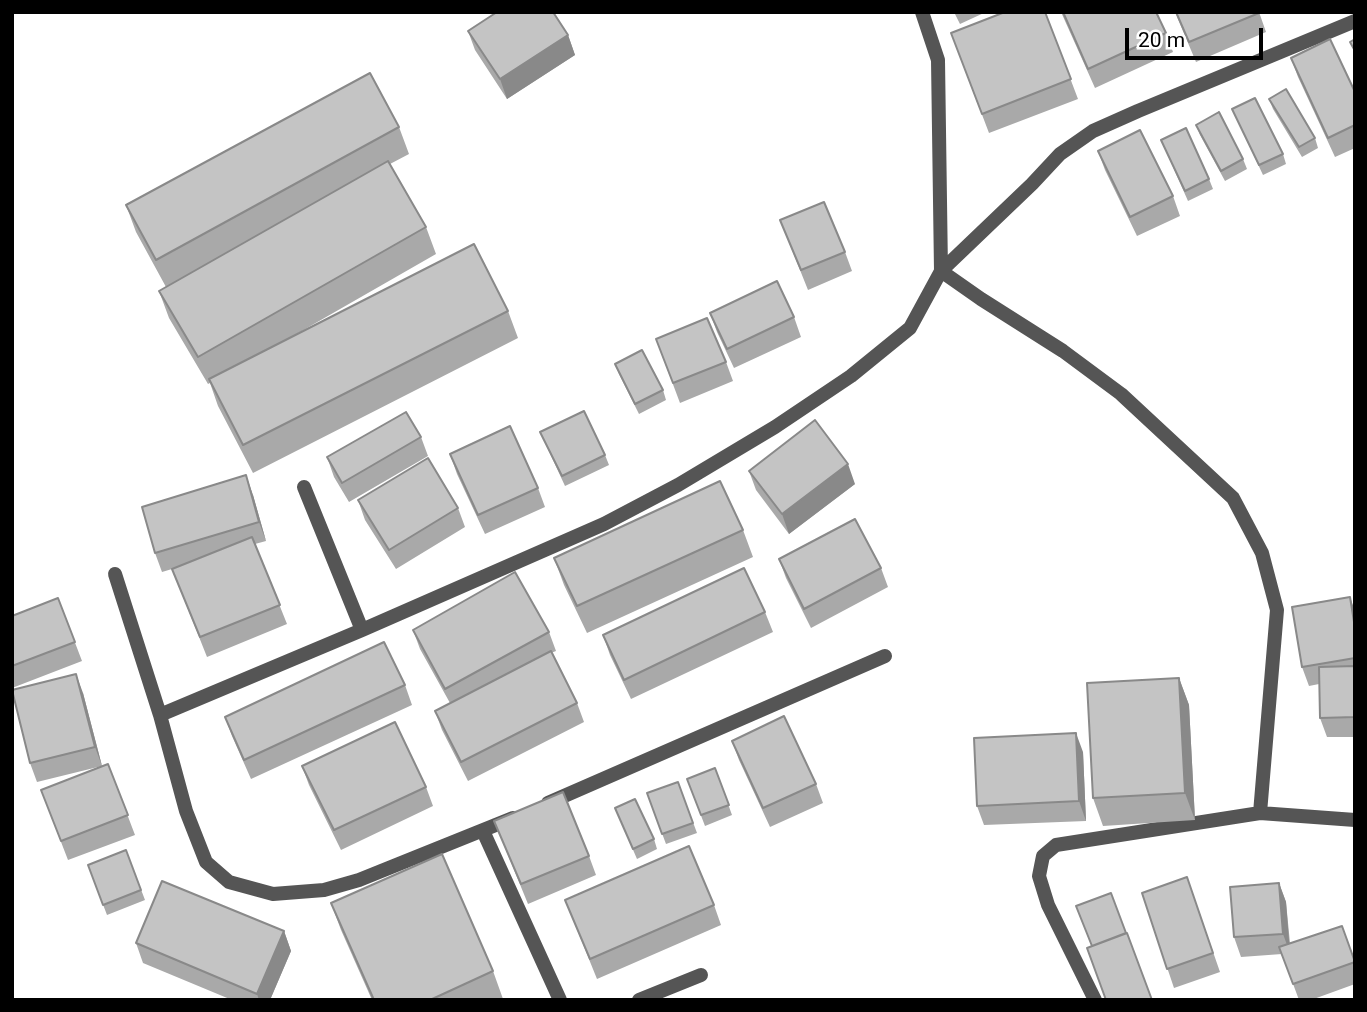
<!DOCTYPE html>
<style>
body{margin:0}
#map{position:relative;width:1367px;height:1012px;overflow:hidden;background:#fff;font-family:Roboto,sans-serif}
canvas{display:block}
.frame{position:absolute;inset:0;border:14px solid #000;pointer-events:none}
.scale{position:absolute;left:1125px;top:28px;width:138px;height:32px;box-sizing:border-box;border:4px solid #000;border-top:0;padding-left:9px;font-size:21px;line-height:24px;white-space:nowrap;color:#000;-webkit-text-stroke:5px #fff;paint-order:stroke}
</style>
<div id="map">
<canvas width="1367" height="1012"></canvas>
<div class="frame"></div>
<div class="scale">20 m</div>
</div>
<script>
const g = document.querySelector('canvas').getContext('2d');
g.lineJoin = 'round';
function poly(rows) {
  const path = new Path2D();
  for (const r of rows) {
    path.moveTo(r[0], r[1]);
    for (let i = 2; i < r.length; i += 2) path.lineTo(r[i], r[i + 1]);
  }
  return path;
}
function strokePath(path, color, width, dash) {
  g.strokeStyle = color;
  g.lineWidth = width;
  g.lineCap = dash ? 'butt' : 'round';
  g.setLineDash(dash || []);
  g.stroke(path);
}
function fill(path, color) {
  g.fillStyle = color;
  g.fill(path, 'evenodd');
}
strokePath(poly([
 [922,12,938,60,941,271,981,299,1063,351,1121,394,1233,498,1262,553,1277,610,1260,813],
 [304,487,362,630],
 [115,574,160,715,186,811,206,862,229,882,273,894,324,890,359,880,513,818],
 [160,715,362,630,604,524,678,485,775,427,851,376,910,328,941,271,1032,184,1060,154,1093,131,1138,111,1355,21],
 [548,803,885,656],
 [483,831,560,1000],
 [639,1000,701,975],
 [1095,1000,1048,905,1039,876,1043,856,1056,845,1260,813,1355,820]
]), '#555', 14);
fill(poly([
 [954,12,986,12,960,24],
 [1045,12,1078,99,989,133,951,33],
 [1061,12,1156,12,1166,33,1173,52,1095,88],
 [1175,12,1259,12,1266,32,1196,62],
 [468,31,568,35,575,55,507,99,475,50],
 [1291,58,1355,92,1355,148,1335,157,1298,77],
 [1269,99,1315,138,1318,148,1302,157,1273,109],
 [1232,109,1283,154,1286,164,1263,175],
 [1196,125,1243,159,1247,169,1225,181,1200,135],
 [399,127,409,154,390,164,426,227,436,254,293,336,508,311,518,338,253,473,218,406,210,383,208,384,169,318,159,291,192,272,166,287,136,232,126,205],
 [1161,140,1209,179,1213,189,1188,201],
 [1098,151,1173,196,1180,216,1137,236,1105,170],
 [780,220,845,252,852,271,808,290],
 [710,313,794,317,801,337,734,368,717,332],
 [656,339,726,362,733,381,680,403],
 [615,364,663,390,666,400,639,414,619,374],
 [540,432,605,455,609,465,565,486],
 [421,437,428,456,349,502,334,477,327,457],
 [450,454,538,488,545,507,485,534,457,474],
 [749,471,855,484,789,534,756,490],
 [253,495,266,541,255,544,287,624,207,657,172,569,162,572,155,553],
 [358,500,458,508,465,527,396,569,365,520],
 [743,530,753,557,587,633,564,585,554,558],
 [779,559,881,568,888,587,811,628,786,578],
 [58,598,82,661,12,688,12,616],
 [1355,611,1355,737,1327,737,1320,718,1319,684,1309,686,1302,667],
 [765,612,773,632,631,699,610,655,603,635],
 [413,630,549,632,556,651,551,653,577,703,584,722,468,781,442,730,435,711,450,703,420,649],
 [1179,678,1189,705,1195,820,1103,826,1093,798],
 [405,685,412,705,251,779,232,736,225,717],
 [83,693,102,766,37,782,30,763],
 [732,741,816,784,823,803,770,827,739,760],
 [1083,752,1086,821,984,825,977,806],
 [108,764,135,835,68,860,41,790],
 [302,766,426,787,433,806,341,850,309,785],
 [715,768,732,815,705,826,687,779],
 [678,782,697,833,666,844,647,793],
 [615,808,654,839,657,849,637,859],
 [494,821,589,856,596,875,528,904],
 [126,850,145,900,107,915,88,865],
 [1187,877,1220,972,1174,988,1142,893],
 [1279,883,1286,902,1290,943,1355,962,1355,984,1311,1000,1299,1000,1282,954,1241,957,1234,937],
 [565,900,714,905,721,925,597,979],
 [331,903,493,971,503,999,501,1000,372,1000,341,930],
 [284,931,291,951,270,1000,232,1000,143,963,136,943]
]), '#a9a9a9');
fill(poly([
 [568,35,575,55,507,99,500,79],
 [848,464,855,484,789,534,782,514],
 [246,475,253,495,266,541,259,522],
 [1350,597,1355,611,1355,628],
 [76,674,83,693,102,766,95,747],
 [1179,678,1189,705,1195,820,1185,793],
 [1076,733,1083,752,1086,821,1079,801],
 [1279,883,1286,902,1290,953,1283,934],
 [284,931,291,951,270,1000,259,1000,257,994]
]), '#898989');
const building = poly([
 [497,12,553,12,568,35,500,79,468,31,497,12],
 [1005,12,1045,12,1071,79,982,114,951,33,1005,12],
 [1063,12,1156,12,1166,33,1088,69,1063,12],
 [1176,12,1259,12,1259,13,1189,42,1176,12],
 [1330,39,1355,92,1355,125,1328,138,1291,58,1330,39],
 [1355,39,1355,51,1350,42,1355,39],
 [370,73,399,127,156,260,126,205,370,73],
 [1286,89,1315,138,1299,147,1269,99,1286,89],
 [1255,98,1283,154,1259,165,1232,109,1255,98],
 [1219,112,1243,159,1221,171,1196,125,1219,112],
 [1186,128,1209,179,1185,191,1161,140,1186,128],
 [1140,130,1173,196,1130,217,1098,151,1140,130],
 [388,161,426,227,198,357,159,291,388,161],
 [824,202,845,252,801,270,780,220,824,202],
 [474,244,508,311,243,445,209,379,474,244],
 [777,281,794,317,727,349,710,313,777,281],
 [707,318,726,362,673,383,656,339,707,318],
 [642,350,663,390,635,404,615,364,642,350],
 [584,411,605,455,562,476,540,432,584,411],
 [406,412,421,437,342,483,327,457,406,412],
 [815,420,848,464,782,514,749,471,815,420],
 [510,426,538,488,478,515,450,454,510,426],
 [428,458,458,508,389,550,358,500,428,458],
 [246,475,259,522,155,553,142,507,246,475],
 [720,481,743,530,577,606,554,558,720,481],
 [855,519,881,568,804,609,779,559,855,519],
 [252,537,280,605,200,637,172,569,252,537],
 [744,568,765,612,624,680,603,635,744,568],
 [515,572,549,632,445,689,413,630,515,572],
 [1350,597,1355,628,1355,658,1302,667,1292,607,1350,597],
 [58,598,75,642,12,666,12,616,58,598],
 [384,642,405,685,244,760,225,717,384,642],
 [551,651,577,703,461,762,435,711,551,651],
 [1355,666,1355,717,1320,718,1319,667,1355,666],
 [76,674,95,747,30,763,12,690,76,674],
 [1179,678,1185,793,1093,798,1087,683,1179,678],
 [784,716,816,784,763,808,732,741,784,716],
 [395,722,426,787,334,830,302,766,395,722],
 [1076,733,1079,801,977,806,974,738,1076,733],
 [108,764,128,815,61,841,41,790,108,764],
 [715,768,729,805,701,815,687,779,715,768],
 [678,782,693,823,662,834,647,793,678,782],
 [563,792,589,856,521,884,494,821,563,792],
 [635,799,654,839,633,849,615,808,635,799],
 [689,846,714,905,590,959,565,900,689,846],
 [126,850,141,890,103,905,88,865,126,850],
 [442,854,493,971,430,1000,374,1000,331,903,442,854],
 [1187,877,1213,953,1167,969,1142,893,1187,877],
 [162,881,284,931,257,994,136,943,162,881],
 [1279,883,1283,934,1234,937,1230,887,1279,883],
 [1111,893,1126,933,1092,946,1076,906,1111,893],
 [1342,926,1355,962,1293,984,1279,947,1342,926],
 [1127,933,1152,1000,1106,1000,1087,948,1127,933]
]);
fill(building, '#c4c4c4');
strokePath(building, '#898989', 2);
</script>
